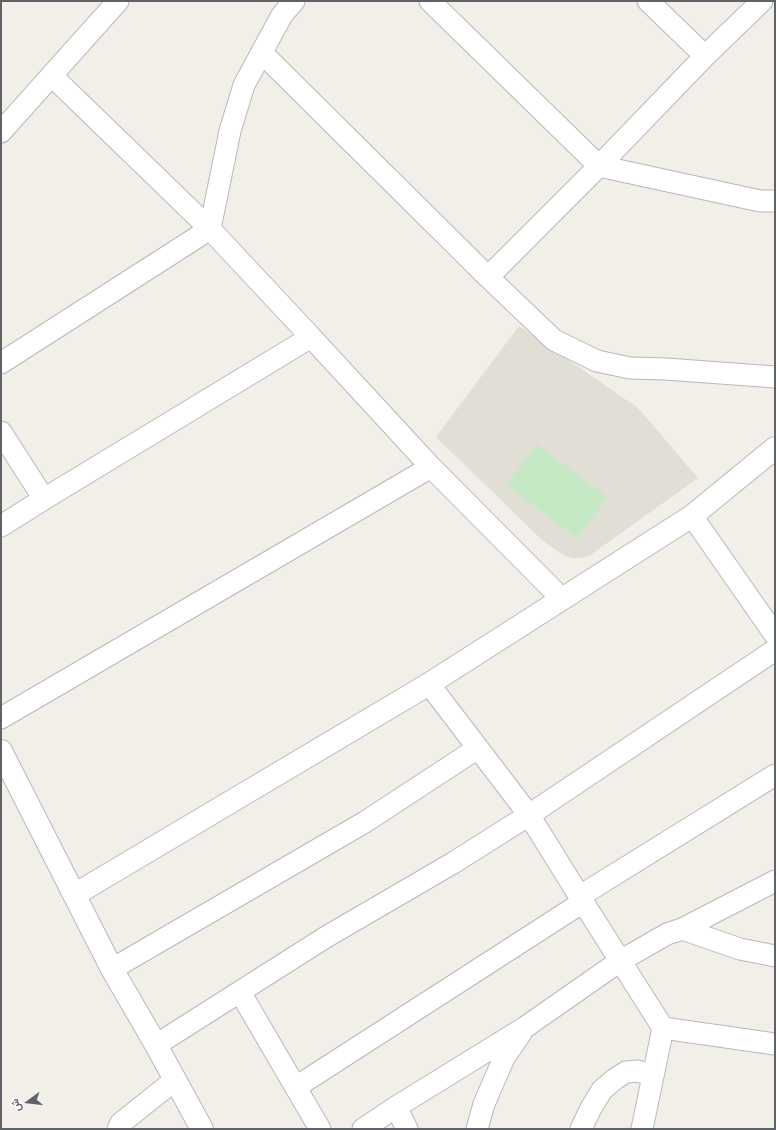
<!DOCTYPE html>
<meta charset="utf-8">
<style>
body{margin:0}
#map{position:relative;width:776px;height:1130px;overflow:hidden;background:#f1efe8;font-family:"Work Sans",Vazirmatn,sans-serif}
canvas{display:block}
.frame{position:absolute;inset:0;border:2px solid #5f6368;pointer-events:none}
.north{position:absolute;left:8px;top:1082px;width:40px;height:40px;-webkit-text-stroke:3px #fff;paint-order:stroke;rotate:255deg;font-size:11px;font-weight:700;line-height:16px;text-align:center;color:#5f6368}
.north::after{content:'';display:block;margin:auto;width:14px;height:18px;background:#5f6368;clip-path:polygon(50% 0,100% 100%,50% 72%,0 100%)}
</style>
<div id="map">
<canvas width="776" height="1130"></canvas>
<div class="frame"></div>
<div class="north">ش</div>
</div>
<script>
const g = document.querySelector('canvas').getContext('2d');
g.lineJoin = 'round';
function fill(path, color) {
  g.fillStyle = color;
  g.fill(path, 'evenodd');
}
function poly(rows) {
  const path = new Path2D();
  for (const r of rows) {
    path.moveTo(r[0], r[1]);
    for (let i = 2; i < r.length; i += 2) path.lineTo(r[i], r[i + 1]);
  }
  return path;
}
function strokePath(path, color, width, dash) {
  g.strokeStyle = color;
  g.lineWidth = width;
  g.lineCap = dash ? 'butt' : 'round';
  g.setLineDash(dash || []);
  g.stroke(path);
}
fill(poly([
 [519,326,638,408,698,478,589,556,580,558,572,558,563,555,542,540,436,437]
]), '#e1ded6');
fill(poly([
 [537,444,607,497,577,538,507,485]
]), '#c5e8c5');
const minor = poly([
 [430,1,599,166,760,201,775,201],
 [648,1,705,56,599,166,488,277,554,340,597,361,630,368,666,369,775,377],
 [262,53,488,277],
 [705,56,762,1],
 [52,76,210,229,311,337],
 [1,132,118,1],
 [1,363,210,229,230,131,244,85,282,15,294,1],
 [1,432,44,499,311,337,431,467,562,599],
 [692,516,775,635],
 [1,526,44,499],
 [429,684,529,815,583,902,663,1028],
 [1,718,431,467],
 [580,896,775,775],
 [682,929,740,949,775,956],
 [112,969,365,822,478,748],
 [240,992,320,1129],
 [156,1045,326,937,453,863,529,815,775,650],
 [296,1087,583,902],
 [396,1107,407,1129],
 [118,1129,121,1123,175,1080],
 [363,1129,396,1107,524,1028,620,961,667,934,682,929,775,881],
 [477,1129,484,1104,504,1058,521,1033],
 [581,1129,591,1108,602,1090,615,1079,626,1072,638,1071,653,1076],
 [642,1129,663,1028,775,1044]
]);
const tertiary = poly([
 [1,751,112,969,156,1045,202,1129],
 [74,895,429,684,692,516,775,448]
]);
strokePath(minor, '#b5b8bc', 23);
strokePath(tertiary, '#b5b8bc', 24);
strokePath(minor, '#fff', 21);
strokePath(tertiary, '#fff', 22);
</script>
